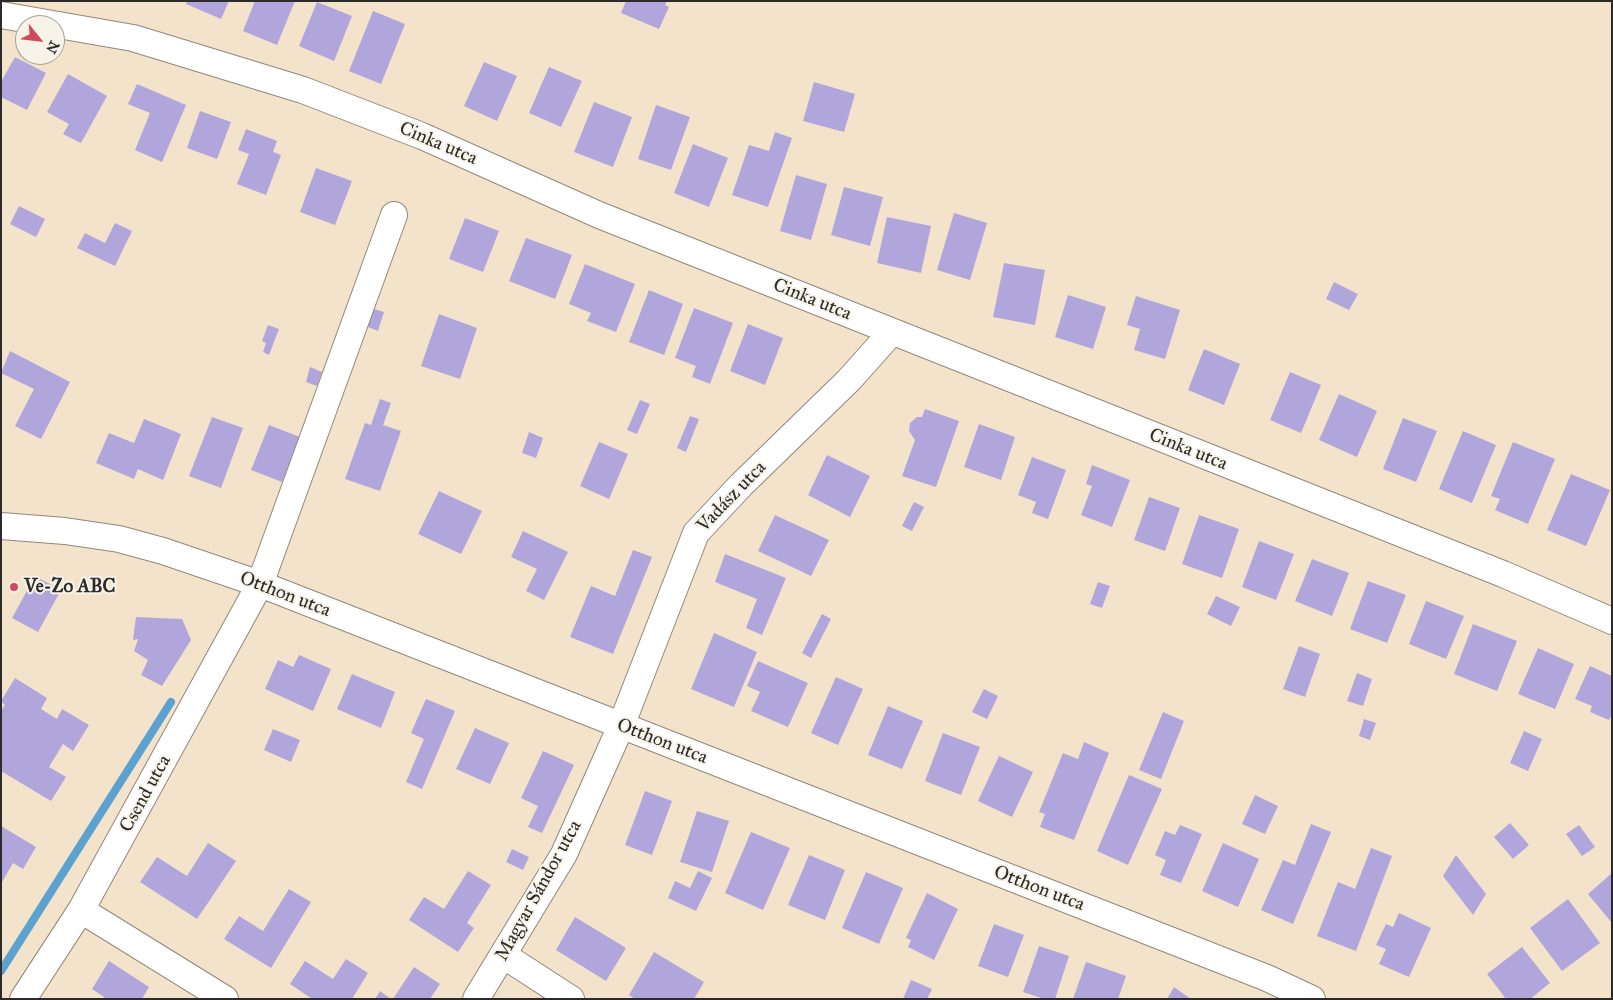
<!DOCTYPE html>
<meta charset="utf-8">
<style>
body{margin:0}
#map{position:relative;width:1613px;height:1000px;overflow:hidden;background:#f4e3cb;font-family:"IM FELL Great Primer",serif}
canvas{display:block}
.frame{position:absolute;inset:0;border:2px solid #2b2b2b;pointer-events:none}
.north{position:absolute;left:15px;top:15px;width:50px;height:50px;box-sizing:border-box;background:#f7f3e8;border:1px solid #a5a39c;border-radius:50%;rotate:119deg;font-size:14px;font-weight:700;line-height:20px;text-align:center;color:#2b2b2b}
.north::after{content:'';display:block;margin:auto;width:18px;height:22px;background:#d1495b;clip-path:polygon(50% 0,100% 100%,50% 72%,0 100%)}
</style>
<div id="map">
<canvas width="1613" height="1000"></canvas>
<div class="frame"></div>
<div class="north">N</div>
</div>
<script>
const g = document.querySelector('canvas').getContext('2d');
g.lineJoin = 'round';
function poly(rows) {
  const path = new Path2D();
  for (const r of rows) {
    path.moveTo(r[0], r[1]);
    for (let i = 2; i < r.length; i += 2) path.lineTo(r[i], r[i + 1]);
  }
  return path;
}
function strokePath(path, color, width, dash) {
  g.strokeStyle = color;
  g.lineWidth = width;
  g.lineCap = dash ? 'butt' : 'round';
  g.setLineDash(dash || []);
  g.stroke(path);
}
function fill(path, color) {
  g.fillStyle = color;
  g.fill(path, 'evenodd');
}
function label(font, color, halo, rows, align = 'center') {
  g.font = font + ' "IM FELL Great Primer",serif';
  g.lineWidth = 4;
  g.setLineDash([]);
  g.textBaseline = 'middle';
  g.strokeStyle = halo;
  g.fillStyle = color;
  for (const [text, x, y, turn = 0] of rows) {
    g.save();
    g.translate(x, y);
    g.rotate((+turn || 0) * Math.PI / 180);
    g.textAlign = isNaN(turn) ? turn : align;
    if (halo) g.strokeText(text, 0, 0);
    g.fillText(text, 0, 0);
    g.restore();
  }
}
strokePath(poly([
 [1,971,171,702]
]), '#5ca2d1', 8);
fill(poly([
 [187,1,229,1,221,19,186,4],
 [255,1,295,1,277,45,243,31],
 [626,1,667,1,665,5,669,7,659,29,621,13],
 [317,2,352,16,334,61,299,46],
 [373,11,405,24,381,84,349,71],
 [15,57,46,73,27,110,1,97,1,82],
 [484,62,517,76,497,121,464,106],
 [549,67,582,81,561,127,529,113],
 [68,74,107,96,81,143,63,134,69,124,47,112],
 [814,82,855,94,844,132,803,121],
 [137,84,186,105,162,162,135,150,150,113,128,104],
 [594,102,632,117,613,167,574,152],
 [656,105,690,117,671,170,638,159],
 [200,111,231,122,217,159,187,148],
 [246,129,277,141,273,152,281,155,266,195,237,184,249,154,238,150],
 [775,132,792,138,768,207,732,195,749,145,769,151],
 [693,144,728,158,709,207,674,193],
 [316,168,352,181,335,225,300,212],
 [796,175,827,184,811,240,780,231],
 [844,187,883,197,870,246,831,235],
 [19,206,45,219,36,237,10,224],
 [954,213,987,223,970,280,937,270],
 [887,217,931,226,921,273,877,263],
 [465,218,499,231,483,272,449,259],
 [115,223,132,231,115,266,77,248,85,233,105,243],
 [526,238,572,255,555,299,509,281],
 [1004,263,1045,270,1035,325,993,317],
 [585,264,635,284,616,332,587,321,591,313,569,304],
 [1334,282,1358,294,1349,310,1326,299],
 [649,290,683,304,664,355,629,342],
 [1068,295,1106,307,1093,349,1055,337],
 [1136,296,1180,310,1165,359,1134,350,1140,329,1127,325],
 [694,308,733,323,710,384,692,377,696,366,675,358],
 [374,309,384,312,378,331,368,327],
 [439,314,477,328,460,379,421,366],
 [748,324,783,338,765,385,730,371],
 [268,325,279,329,269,355,263,352,266,343,262,341],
 [1204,349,1240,364,1224,405,1188,390],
 [10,351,70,382,41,439,15,426,34,389,1,373],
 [310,367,322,372,317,386,306,382],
 [1290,372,1321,385,1301,433,1270,420],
 [1339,394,1377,411,1357,457,1319,440],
 [380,399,391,403,383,425,401,431,380,491,345,479,365,423,371,425],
 [640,400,650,404,637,434,627,430],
 [925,409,959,421,936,487,902,476,915,440,909,431,910,423,917,417,922,417],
 [690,416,699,419,686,452,677,448],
 [212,417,243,428,221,488,189,476],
 [1403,418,1437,431,1416,482,1383,469],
 [144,419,181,434,163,480,138,469,134,479,96,463,109,433,134,443],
 [979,424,1015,437,1001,480,964,467],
 [269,425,300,437,282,482,251,470],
 [1463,431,1496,445,1472,503,1439,489],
 [529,432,543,438,536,458,522,453],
 [599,442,628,454,609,499,580,486],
 [1513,442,1555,459,1528,524,1495,510,1500,499,1491,496],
 [827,455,870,476,850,517,808,495],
 [1032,457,1066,470,1048,519,1032,513,1036,502,1018,495],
 [1092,465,1130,480,1112,527,1081,515,1092,486,1086,484],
 [1571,474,1610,490,1586,546,1547,530],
 [439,491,482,511,461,554,418,534],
 [1149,497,1180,508,1165,551,1134,540],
 [914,502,924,507,912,531,902,526],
 [775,515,829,540,811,576,758,551],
 [1199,515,1239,529,1222,578,1182,564],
 [523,531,568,552,544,600,526,591,537,569,511,557],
 [1259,541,1294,554,1276,600,1242,587],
 [633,550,652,557,613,654,570,637,591,586,615,596],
 [725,554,786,578,762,635,746,628,757,599,715,582],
 [1312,559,1349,573,1332,616,1295,601],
 [35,576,61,590,38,632,12,618],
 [1368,581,1406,595,1387,643,1350,629],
 [1098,582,1110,586,1102,608,1090,604],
 [1216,596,1240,607,1231,626,1207,614],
 [1426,601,1464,616,1446,659,1409,644],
 [822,614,831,619,811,658,802,653],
 [136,617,182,619,191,640,162,686,141,675,148,660,134,651,138,639,133,640],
 [1473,624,1517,641,1497,691,1454,674],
 [714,633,757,652,734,707,691,689],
 [1299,646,1320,654,1305,697,1283,689],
 [1538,648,1574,664,1555,709,1518,694],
 [299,655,331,669,313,711,265,689,278,660,293,667],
 [758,661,808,683,788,727,751,711,760,692,747,686],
 [1590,666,1612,676,1612,714,1609,720,1590,712,1592,706,1575,699],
 [1357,673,1372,679,1363,706,1347,701],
 [352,674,395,692,381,728,337,709],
 [836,677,863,689,838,745,811,733],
 [15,678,47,698,41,709,57,719,62,709,89,725,73,751,63,744,49,767,66,777,51,801,1,771,1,711,5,705,1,701],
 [984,689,998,696,987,719,972,712],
 [426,699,455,711,422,789,406,782,424,739,411,733],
 [888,706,923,721,902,769,868,755],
 [1163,712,1184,721,1161,779,1139,770],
 [1364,719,1376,723,1370,740,1359,736],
 [475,728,509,743,490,784,456,769],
 [273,729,300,740,291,762,264,750],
 [1524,731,1542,739,1528,771,1510,763],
 [943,733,980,747,961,795,925,781],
 [1084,742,1109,753,1074,840,1040,827,1045,814,1039,812,1063,753,1078,759],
 [543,751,574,765,542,833,528,827,538,806,521,798],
 [999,756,1033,772,1012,817,978,801],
 [1129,775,1162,789,1128,865,1097,851],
 [645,791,672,801,652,855,625,845],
 [1255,795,1278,806,1265,834,1242,824],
 [697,811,729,821,712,872,680,862],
 [1510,823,1529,845,1513,859,1494,837],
 [1311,824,1331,832,1293,924,1261,910,1283,860,1295,865],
 [1180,825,1202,834,1181,883,1160,875,1166,860,1155,855,1165,831,1175,835],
 [1579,825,1595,847,1582,856,1566,834],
 [1,826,36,847,23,869,13,863,1,884],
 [751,832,790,848,763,910,725,893],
 [208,843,236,861,197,919,140,882,157,857,187,876],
 [1223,843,1259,859,1238,907,1202,891],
 [1371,848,1392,856,1356,951,1317,936,1338,882,1355,889],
 [512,849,529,857,523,870,506,862],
 [809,855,845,870,825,920,788,905],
 [1456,855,1486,894,1473,915,1443,876],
 [468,871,491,885,467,923,474,928,458,952,409,920,424,897,444,909],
 [698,871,712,878,696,911,668,898,675,881,690,888],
 [866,872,903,888,879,944,842,928],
 [1612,873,1612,923,1588,894],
 [289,889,311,902,271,968,224,939,239,916,263,931],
 [927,893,958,909,934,960,908,947,911,940,906,938],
 [1568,899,1600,943,1562,971,1530,928],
 [1399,913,1431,928,1409,977,1379,964,1386,949,1376,945,1386,924,1393,927],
 [575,917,626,948,606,981,556,950],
 [994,924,1024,935,1008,977,978,966],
 [1039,946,1069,956,1055,999,1044,999,1023,992],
 [1522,947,1550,983,1530,999,1506,999,1487,974],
 [654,952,704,982,694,999,635,999,629,995],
 [346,959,368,973,352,999,312,999,290,984,305,961,333,979],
 [109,961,149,987,142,999,103,999,104,997,92,989],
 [1086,962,1126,976,1118,999,1073,999],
 [414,967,440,984,430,999,393,999],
 [911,980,932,989,927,999,903,999],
 [1174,987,1191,999,1167,999],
 [380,991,391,999,375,999]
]), '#b0a6dc');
const minor = poly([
 [1,15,133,38,303,90,422,136,599,215,1503,574,1612,621],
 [1,526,65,531,119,539,163,551,260,584,1267,978,1312,999],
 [81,910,225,999],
 [503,955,571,999],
 [23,999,81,910,260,584,394,215],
 [476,999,564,854,621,726,696,533,741,485,849,380,891,333]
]);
strokePath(minor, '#90877b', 28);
strokePath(minor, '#fff', 26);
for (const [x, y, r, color] of [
 [14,587,5,"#d1495b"]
]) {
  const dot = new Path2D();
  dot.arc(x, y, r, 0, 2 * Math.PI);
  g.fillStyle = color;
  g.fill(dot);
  strokePath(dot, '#f7f3e8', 2);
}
label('19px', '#2b2b2b', '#f7f3e8', [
 ["Cinka utca",438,144,23],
 ["Cinka utca",812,300,22],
 ["Cinka utca",1188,450,22],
 ["Vadász utca",732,497,-46],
 ["Otthon utca",285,595,21],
 ["Otthon utca",662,742,21],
 ["Csend utca",146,794,-61],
 ["Otthon utca",1039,889,21],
 ["Magyar Sándor utca",539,891,-61]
]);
label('bold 19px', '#2b2b2b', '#f7f3e8', [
 ["Ve-Zo ABC",24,587]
], 'left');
</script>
